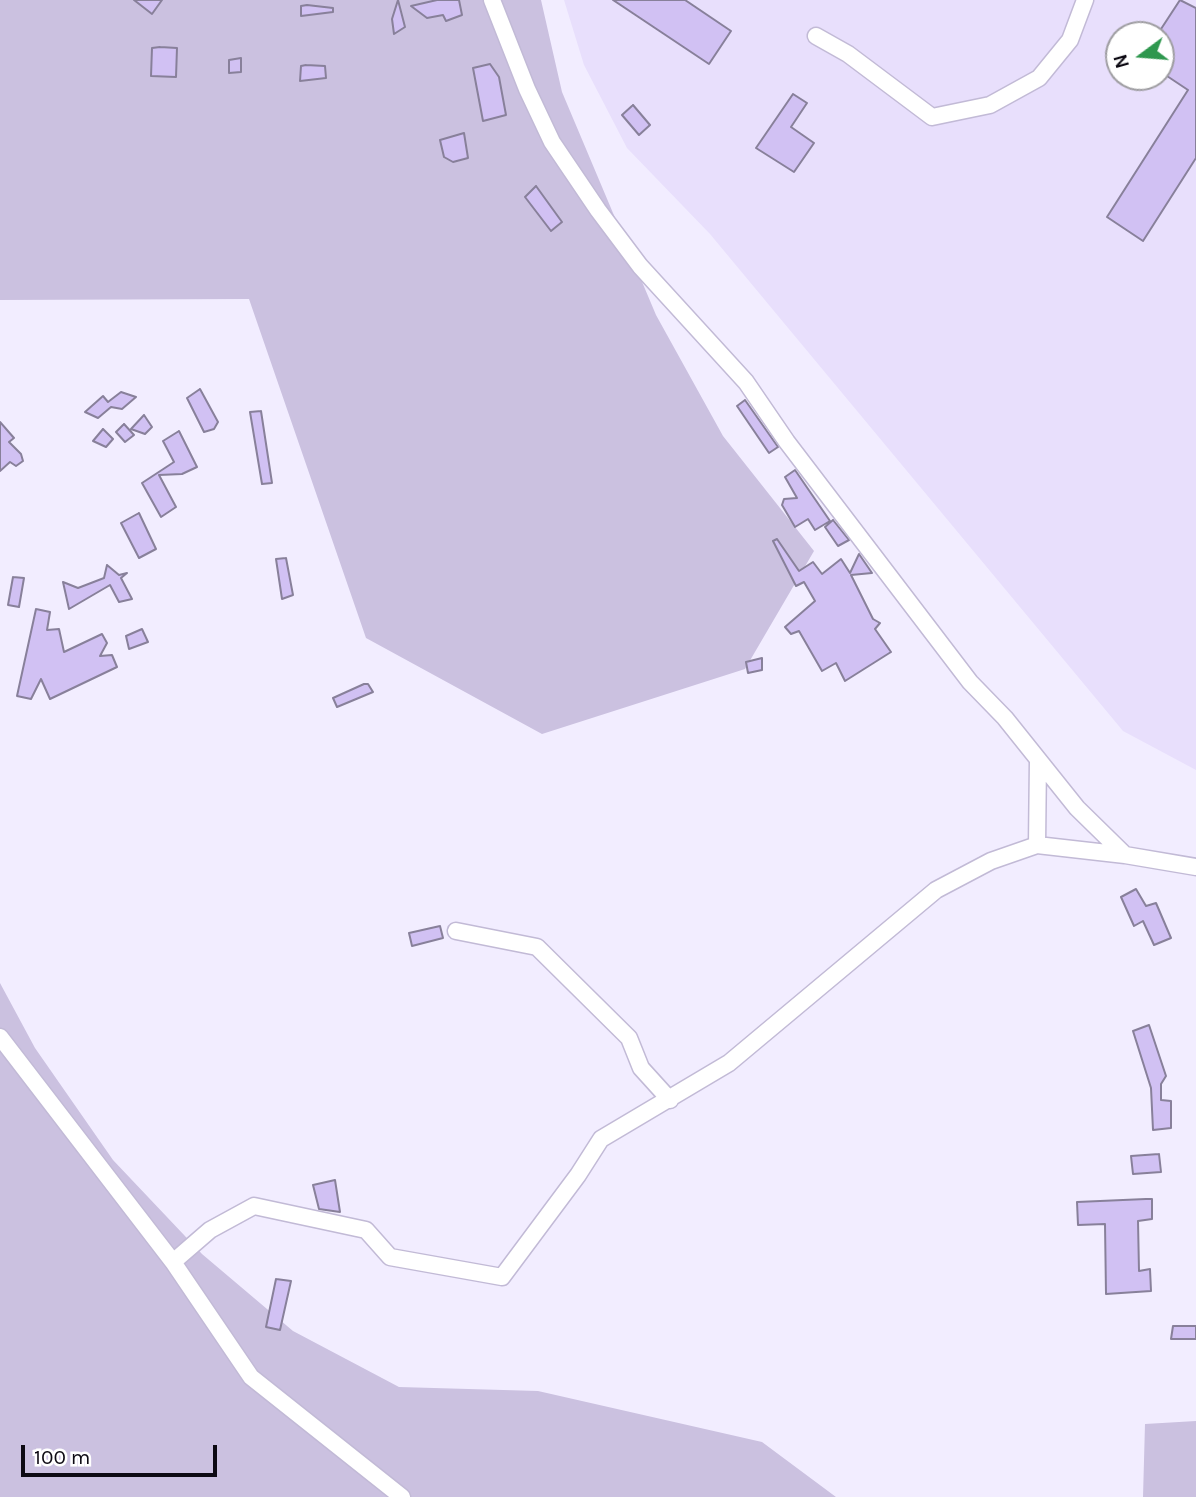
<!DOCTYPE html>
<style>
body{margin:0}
#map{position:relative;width:1196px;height:1497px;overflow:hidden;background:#f2edff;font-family:Karla,sans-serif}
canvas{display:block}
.north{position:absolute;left:1105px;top:21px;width:70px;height:70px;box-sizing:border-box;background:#fff;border:2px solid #9e9da1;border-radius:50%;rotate:254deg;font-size:19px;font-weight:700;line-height:28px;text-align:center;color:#0d0a13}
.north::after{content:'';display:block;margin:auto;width:24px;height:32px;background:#2e974e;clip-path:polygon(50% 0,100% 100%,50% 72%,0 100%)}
.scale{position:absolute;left:21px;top:1445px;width:196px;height:32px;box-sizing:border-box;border:4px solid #0d0a13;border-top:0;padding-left:9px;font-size:21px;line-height:24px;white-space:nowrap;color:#0d0a13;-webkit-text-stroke:5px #fff;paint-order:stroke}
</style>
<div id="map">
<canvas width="1196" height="1497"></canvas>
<div class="north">N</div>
<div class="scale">100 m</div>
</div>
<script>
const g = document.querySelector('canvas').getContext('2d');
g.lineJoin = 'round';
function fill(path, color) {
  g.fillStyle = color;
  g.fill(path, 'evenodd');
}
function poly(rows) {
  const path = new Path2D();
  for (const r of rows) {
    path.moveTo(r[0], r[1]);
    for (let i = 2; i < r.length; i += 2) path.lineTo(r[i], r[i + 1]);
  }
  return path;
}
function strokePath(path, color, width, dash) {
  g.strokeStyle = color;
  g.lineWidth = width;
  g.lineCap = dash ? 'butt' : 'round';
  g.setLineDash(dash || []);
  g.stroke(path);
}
fill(poly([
 [564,0,1196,0,1196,770,1123,731,710,234,627,148,584,65],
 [1119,35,1161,35,1161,77,1119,77]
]), '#e8dffc');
fill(poly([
 [0,0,541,0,562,92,656,315,723,436,814,551,745,669,542,734,366,638,249,299,0,300],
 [0,983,35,1048,113,1160,202,1254,293,1331,399,1387,538,1391,762,1442,836,1497,0,1497],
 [1196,1421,1196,1497,1143,1497,1145,1424]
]), '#cbc1e0');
const building = poly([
 [134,0,162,0,152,14,134,0],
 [398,0,405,27,394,34,392,19,398,0],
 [437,0,459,0,462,15,446,21,443,15,427,18,411,6,437,0],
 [613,0,685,0,731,31,709,64,613,0],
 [1180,0,1196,8,1196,158,1143,241,1107,217,1188,90,1161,72,1161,29,1180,0],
 [307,5,333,8,333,12,301,16,301,6,307,5],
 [160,47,177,48,176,77,151,76,152,48,160,47],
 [241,58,241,72,229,73,229,60,241,58],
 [490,64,499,77,506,115,483,121,473,68,490,64],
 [306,65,325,66,326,78,300,81,301,66,306,65],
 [793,94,807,103,791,127,814,143,794,172,756,148,793,94],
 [633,105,650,125,639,135,622,115,633,105],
 [464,133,468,158,453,162,444,157,440,140,464,133],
 [536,186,562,222,551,231,525,197,536,186],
 [200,389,218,422,214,429,204,432,187,398,200,389],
 [121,392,136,397,122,409,111,407,98,418,85,412,103,396,108,402,121,392],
 [745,400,778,447,769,453,737,406,745,400],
 [261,411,272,483,262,484,250,412,261,411],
 [144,415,152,427,145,434,131,429,144,415],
 [0,422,14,438,9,442,21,454,23,461,16,466,10,462,0,471,0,422],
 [124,424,134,435,125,442,116,432,124,424],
 [103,429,113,439,106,447,93,441,103,429],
 [179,431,197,467,182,474,159,475,176,507,161,517,142,483,174,462,163,441,179,431],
 [795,470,830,521,815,530,808,519,795,527,782,505,784,499,797,498,785,477,795,470],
 [139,513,156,549,139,558,121,523,139,513],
 [833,520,849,540,838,546,825,527,833,520],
 [777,539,799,571,813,562,822,574,841,559,850,573,859,554,872,573,851,575,873,619,880,623,875,629,891,652,845,681,836,663,822,671,799,631,791,634,785,627,815,601,804,582,796,586,773,541,777,539],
 [286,558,293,595,282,599,276,559,286,558],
 [107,565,119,575,127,573,121,578,132,599,119,602,110,585,69,609,63,582,78,588,104,578,107,565],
 [13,577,24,578,19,607,8,605,13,577],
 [36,609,50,612,47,630,59,629,64,652,102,634,107,643,100,656,112,655,117,667,50,699,41,679,31,699,17,696,36,609],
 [142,629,148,642,129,649,126,636,142,629],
 [762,658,762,670,748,673,746,662,762,658],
 [364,684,368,684,373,692,337,707,333,698,364,684],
 [1136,889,1146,906,1156,903,1171,938,1154,945,1143,921,1134,926,1121,897,1136,889],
 [440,926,443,938,412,946,409,933,440,926],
 [1149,1025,1166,1076,1161,1084,1161,1100,1171,1101,1171,1128,1153,1130,1151,1088,1133,1031,1149,1025],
 [1159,1154,1161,1172,1133,1174,1131,1156,1159,1154],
 [335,1180,340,1212,319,1209,313,1185,335,1180],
 [1146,1199,1152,1199,1152,1219,1138,1221,1139,1271,1150,1269,1151,1291,1106,1294,1105,1224,1078,1225,1077,1202,1146,1199],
 [276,1279,291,1281,280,1330,266,1327,276,1279],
 [1173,1326,1196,1326,1196,1339,1171,1339,1173,1326]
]);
fill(building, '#d1c1f3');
strokePath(building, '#88809a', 2);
const minor = poly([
 [492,0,527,89,552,142,598,210,640,266,746,382,787,442,970,682,1005,718,1077,808,1125,855,1196,867],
 [816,36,848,54,932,117,990,105,1039,78,1070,40,1085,0],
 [1037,845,1038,760],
 [456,931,537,947,629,1038,641,1068,670,1100],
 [0,1037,173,1262,251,1377,402,1497],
 [173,1262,210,1230,254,1206,366,1230,390,1257,502,1277,578,1175,601,1139,729,1063,936,890,991,861,1037,845,1125,855]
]);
strokePath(minor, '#c2bad6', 19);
strokePath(minor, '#fff', 16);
</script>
